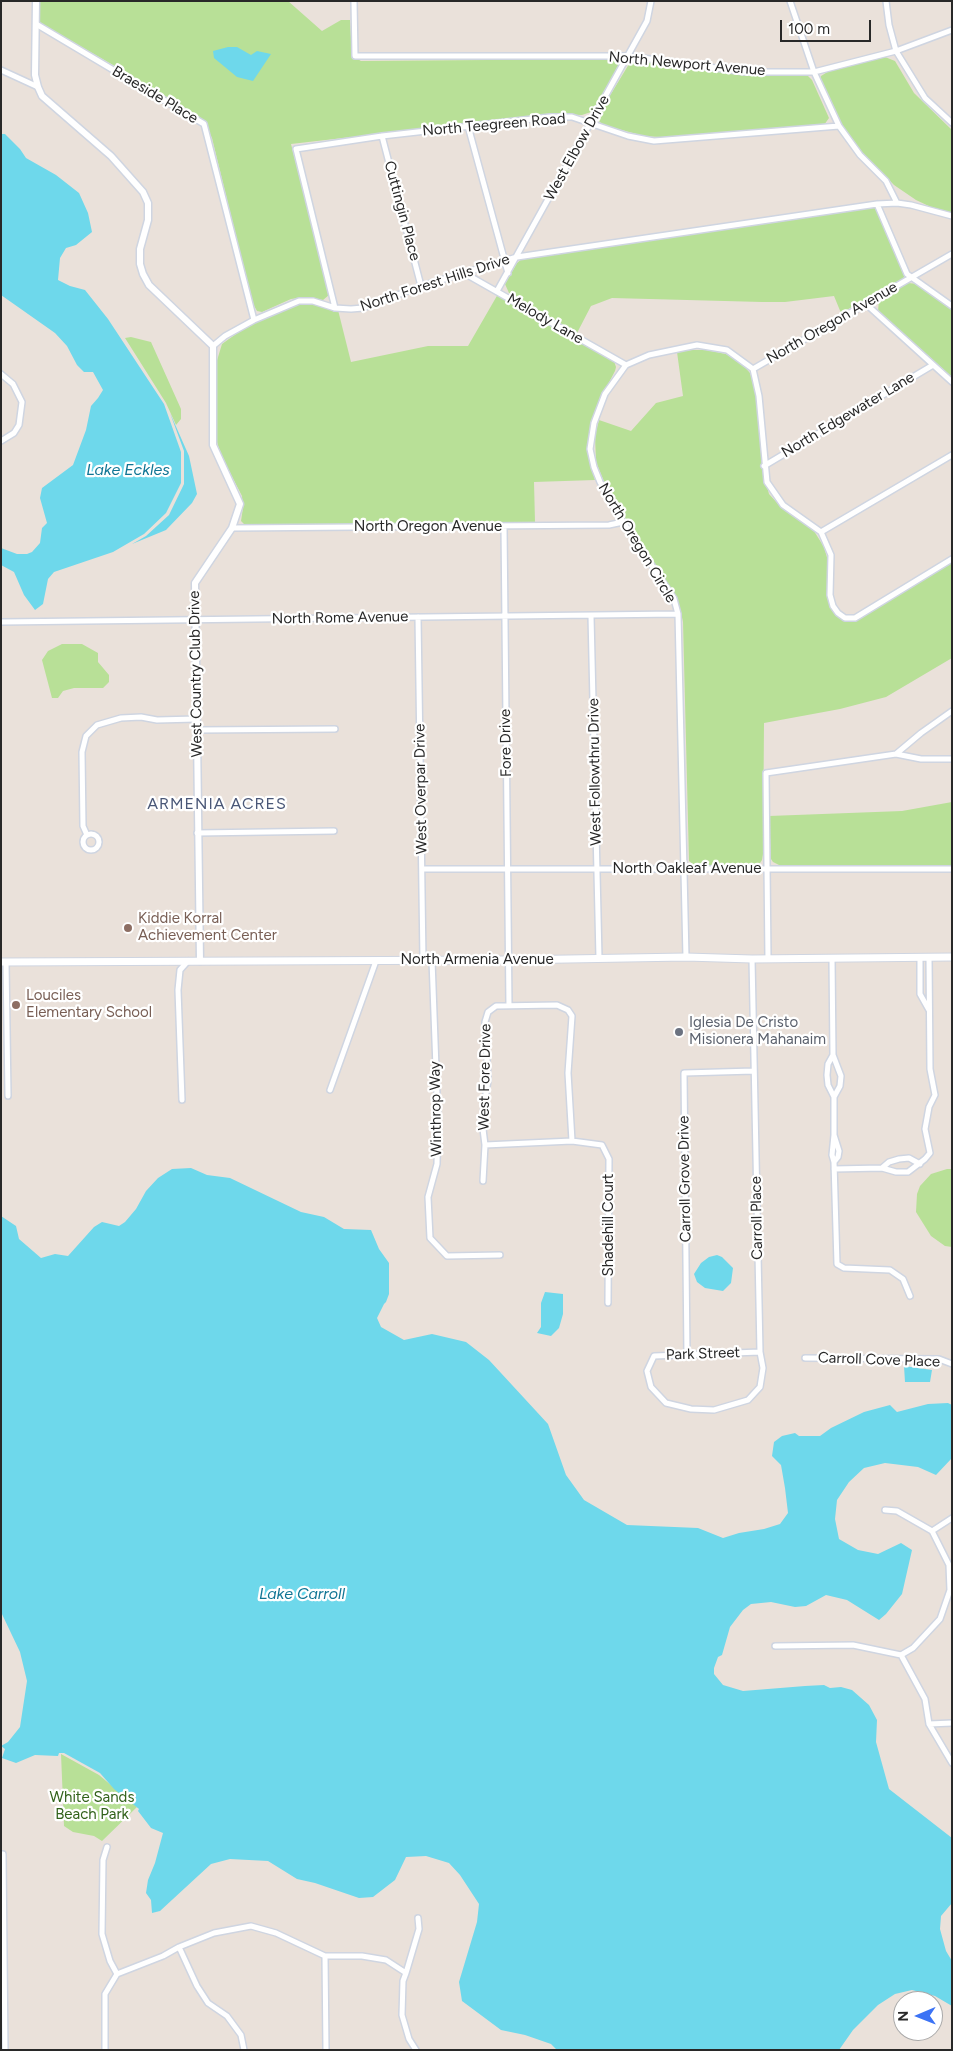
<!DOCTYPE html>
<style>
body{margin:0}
#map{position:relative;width:953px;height:2051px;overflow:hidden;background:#eae1da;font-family:Figtree,sans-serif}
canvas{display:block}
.frame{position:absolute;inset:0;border:2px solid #282828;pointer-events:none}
.north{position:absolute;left:893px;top:1991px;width:50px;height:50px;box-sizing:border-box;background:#fff;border:1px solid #a9a9a9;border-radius:50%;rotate:269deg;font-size:14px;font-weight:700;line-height:20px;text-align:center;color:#282828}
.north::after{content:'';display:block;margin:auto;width:18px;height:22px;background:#3c73f5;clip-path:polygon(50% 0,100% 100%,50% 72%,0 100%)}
.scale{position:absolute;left:780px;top:20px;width:91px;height:22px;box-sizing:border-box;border:2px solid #282828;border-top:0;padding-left:6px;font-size:15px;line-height:18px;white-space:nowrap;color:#282828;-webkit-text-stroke:4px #fff;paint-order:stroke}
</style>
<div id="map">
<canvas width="953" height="2051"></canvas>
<div class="frame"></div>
<div class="north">N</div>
<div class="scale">100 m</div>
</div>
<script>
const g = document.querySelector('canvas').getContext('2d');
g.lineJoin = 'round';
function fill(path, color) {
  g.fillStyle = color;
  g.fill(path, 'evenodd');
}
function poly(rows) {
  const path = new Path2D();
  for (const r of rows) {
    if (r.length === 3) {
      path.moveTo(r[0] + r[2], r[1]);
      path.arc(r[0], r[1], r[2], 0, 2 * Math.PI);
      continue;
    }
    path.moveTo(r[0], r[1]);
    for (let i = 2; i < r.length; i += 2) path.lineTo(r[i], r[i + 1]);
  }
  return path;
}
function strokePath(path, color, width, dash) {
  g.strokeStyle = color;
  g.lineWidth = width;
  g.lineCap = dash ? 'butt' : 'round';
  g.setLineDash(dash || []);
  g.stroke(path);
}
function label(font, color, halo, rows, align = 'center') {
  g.font = font + ' Figtree,sans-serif';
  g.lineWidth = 4.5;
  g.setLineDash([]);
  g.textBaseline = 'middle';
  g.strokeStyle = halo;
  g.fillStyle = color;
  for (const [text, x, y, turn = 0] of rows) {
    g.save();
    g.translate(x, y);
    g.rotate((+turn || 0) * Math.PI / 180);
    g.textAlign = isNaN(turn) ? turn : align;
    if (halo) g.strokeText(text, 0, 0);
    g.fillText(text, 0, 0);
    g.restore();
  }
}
fill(poly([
 [39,1,288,1,322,31,341,20,350,20,352,56,361,61,614,59,620,61,621,66,594,111,582,115,552,114,291,144,329,295,323,300,307,297,291,299,262,312,257,311,252,302,212,138,204,122,197,115,132,76,40,23],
 [885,57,895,61,914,93,952,130,952,213,933,208,916,200,894,185,857,147,835,116,820,79,821,76,829,71],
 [637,60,747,74,808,76,812,80,829,118,824,125,674,138,644,136,603,125,598,120,600,112,629,64],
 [875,207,905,275,903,279,841,313,834,296,785,302,762,302,612,298,591,306,577,333,509,293,505,284,517,263,523,258],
 [908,283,918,284,952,309,952,377,878,311,879,300],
 [498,294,614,361,616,367,615,371,601,398,589,452,591,466,595,480,534,482,535,522,248,526,245,525,241,521,243,508,242,496,221,455,217,442,215,367,222,344,247,326,269,316,294,306,307,303,338,310,351,362,428,346,468,346],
 [131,337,151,342,181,409,181,419,176,425,166,403,125,338],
 [691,350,706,350,726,354,743,365,750,373,756,390,762,467,769,494,781,507,814,531,824,547,828,561,828,597,832,610,837,615,843,619,852,621,862,617,952,562,952,658,886,697,840,709,764,723,763,854,762,860,758,866,694,865,689,861,683,622,681,613,670,588,607,489,596,462,595,435,599,420,631,431,656,403,683,396,677,352],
 [62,644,82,644,98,653,98,662,109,675,109,682,103,688,74,688,63,691,58,698,52,698,42,660,48,651],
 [952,802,952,865,781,866,773,862,771,859,769,816,902,811],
 [947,1169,952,1169,952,1247,945,1246,931,1236,916,1212,917,1194,920,1186,931,1174],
 [61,1754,99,1775,137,1807,102,1841,94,1836,73,1832,64,1826]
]), '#b8e097');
fill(poly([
 [228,47,237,47,251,55,257,51,271,54,253,81,237,77,214,58,213,51],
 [1,134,5,134,20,149,26,158,56,175,79,193,88,213,92,232,76,245,66,248,60,258,58,280,70,286,85,290,108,319,164,404,181,452,181,483,166,513,144,534,113,552,54,572,48,579,43,604,35,610,24,595,14,572,1,565,1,548,17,554,27,554,32,552,40,543,42,528,47,523,40,498,42,488,73,465,86,430,91,406,98,398,103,390,93,372,84,372,77,365,67,346,55,333,1,295],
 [170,413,189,456,197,494,192,503,166,530,132,544,146,536,169,515,184,484,184,451],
 [191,1168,207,1175,230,1178,301,1212,324,1217,344,1229,371,1230,379,1249,389,1263,389,1294,386,1302,384,1304,377,1318,381,1327,404,1340,432,1334,466,1342,489,1360,548,1424,566,1475,584,1500,627,1525,698,1528,723,1538,739,1533,764,1529,780,1524,788,1513,785,1488,781,1465,772,1456,774,1442,782,1436,795,1433,799,1436,820,1436,831,1428,864,1412,890,1405,897,1412,928,1404,948,1403,952,1405,952,1458,936,1475,918,1467,885,1463,864,1468,849,1482,837,1500,835,1519,839,1539,858,1550,878,1554,901,1543,912,1550,902,1594,886,1614,879,1620,847,1600,826,1595,806,1606,795,1607,771,1602,751,1604,743,1610,730,1627,722,1655,718,1657,714,1668,714,1674,723,1685,743,1691,805,1686,824,1685,830,1688,841,1687,852,1690,869,1705,877,1720,876,1742,889,1789,952,1838,952,1903,941,1916,940,1929,946,1951,952,1961,952,2006,935,1996,912,1990,895,1994,878,2005,853,2030,839,2050,557,2050,551,2044,525,2035,501,2030,462,2001,459,1982,477,1922,479,1904,460,1875,449,1863,426,1856,406,1857,395,1880,373,1897,359,1898,315,1883,297,1879,268,1861,230,1859,211,1864,160,1911,152,1913,151,1900,146,1893,148,1880,155,1863,163,1833,151,1828,138,1811,139,1809,114,1789,100,1773,64,1753,59,1753,58,1756,35,1755,16,1763,2,1758,5,1749,1,1746,8,1742,20,1727,27,1681,20,1652,1,1612,1,1216,16,1226,19,1239,41,1258,55,1254,68,1256,94,1227,102,1222,119,1226,125,1222,136,1209,146,1191,158,1178,172,1169],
 [717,1255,722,1257,733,1268,731,1283,723,1291,705,1288,697,1282,694,1274,701,1263,709,1257],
 [545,1292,563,1294,563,1314,559,1328,551,1336,537,1333,541,1327,541,1303],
 [904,1366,932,1370,930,1382,905,1382]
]), '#6ed8eb');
const minor = poly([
 [354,1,355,56,628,56,745,72,814,72,896,51,952,30],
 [790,1,814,72,839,126,860,155,886,181,897,203],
 [886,1,889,25,896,51,925,98,952,123],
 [36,24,204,124,254,320],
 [1,70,38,87],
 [468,126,508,273],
 [382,136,421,286],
 [877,204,907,274,952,306],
 [464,273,626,365],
 [497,291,647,21,651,1],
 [866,304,952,382],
 [335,308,296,149,382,136,550,117,572,117,628,136,654,141,839,126],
 [213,346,225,336,254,320,299,301,313,301,335,308,351,309,363,308,421,286,517,257,877,204,897,203,911,205,952,216],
 [753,369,759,396,767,482,783,505,821,532,831,555,830,595,833,606,838,613,845,618,855,618,952,559],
 [753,369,952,254],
 [1,374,13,384,22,402,19,425,14,433,1,441],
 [764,466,933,365],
 [504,526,509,1006],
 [232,528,609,525,623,522],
 [821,532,952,455],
 [591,616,599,958],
 [418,617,423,960],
 [1,622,678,614],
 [197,730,335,729],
 [896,754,921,733,952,711],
 [197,833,334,831],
 [91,842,8],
 [87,835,83,826,82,752,86,736,97,725,121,718,141,717,157,720,196,719],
 [422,869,952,869],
 [686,957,678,614,674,599,623,522,600,482,594,467,590,449,594,423,605,394,626,365,649,355,697,345,727,350,753,369],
 [920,957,920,994,929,1010],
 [832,958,833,1055,841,1076,840,1086,834,1097],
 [752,959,760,1352,763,1368,760,1387,748,1400,714,1410,691,1409,666,1403,651,1387,647,1371,654,1356,760,1352],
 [768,959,766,773,896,754,921,759,952,759],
 [432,960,438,1122,437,1164,428,1197,430,1238,447,1256,500,1255],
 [6,962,8,1096],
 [833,1055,828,1064,827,1075,828,1085,834,1097,834,1135],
 [330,1090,376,961],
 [182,1100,178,990,180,970,188,961],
 [485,1145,572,1141,602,1145,609,1159,608,1303],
 [834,1162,838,1157,839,1151,834,1135,832,1155,834,1162,837,1264,844,1268,890,1270,903,1279,910,1296],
 [882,1168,889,1162,899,1159,909,1158,920,1164],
 [834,1169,882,1168,896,1172,908,1172,925,1159,930,1153,925,1129,929,1107,935,1095,930,1069,929,957],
 [483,1181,485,1145,482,1121,488,1080,485,1022,488,1012,496,1006,557,1005,568,1010,572,1016,568,1073,572,1141],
 [687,1355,684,1073,754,1071],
 [805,1358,939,1359,952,1364],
 [885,1510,897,1511,932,1531,949,1565,950,1590,940,1619,913,1648,901,1655],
 [932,1531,952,1518],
 [775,1646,853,1645,901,1655,925,1699,929,1724,952,1763],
 [929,1724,952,1723],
 [107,1847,103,1860,102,1934,110,1961,117,1974],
 [1,1854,3,1854,5,2050],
 [179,1947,197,1986,208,2003,227,2016,241,2035,244,2050],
 [325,1956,326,2050],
 [406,1973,419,1929,418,1918],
 [105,2050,105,1994,117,1974,163,1956,179,1947,214,1933,251,1926,276,1933,325,1956,362,1956,386,1960,406,1973,403,1981,402,2015,409,2039,416,2050]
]);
const tertiary = poly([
 [36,1,35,75,38,87,42,96,111,156,143,192,148,203,148,220,140,249,140,264,143,274,149,285,213,346,213,445,240,504,232,528,195,583,200,961]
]);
const secondary = poly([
 [1,962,509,960,686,957,752,959,952,957]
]);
strokePath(minor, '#cfd5e1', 8);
strokePath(tertiary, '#cfd5e1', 9);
strokePath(secondary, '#cfd5e1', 9);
strokePath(minor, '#fff', 5);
strokePath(tertiary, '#fff', 6);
strokePath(secondary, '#fff', 7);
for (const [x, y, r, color] of [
 [128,928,5,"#8d6e63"],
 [16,1005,5,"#8d6e63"],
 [679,1032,5,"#6b7280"]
]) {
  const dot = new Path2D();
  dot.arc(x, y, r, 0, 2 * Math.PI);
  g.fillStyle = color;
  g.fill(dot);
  strokePath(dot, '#fff', 2);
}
label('15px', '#282828', '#fff', [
 ["North Newport Avenue",687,64,5],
 ["Braeside Place",155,95,31],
 ["North Teegreen Road",494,125,-5],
 ["West Elbow Drive",577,148,-61],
 ["Cuttingin Place",402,211,75],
 ["North Forest Hills Drive",435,283,-18],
 ["Melody Lane",545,319,30],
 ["North Oregon Avenue",832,323,-30],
 ["North Edgewater Lane",848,415,-31],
 ["North Oregon Avenue",428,527],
 ["North Oregon Circle",637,543,59],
 ["North Rome Avenue",340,618,-1],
 ["West Country Club Drive",196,674,-91],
 ["Fore Drive",506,743,-91],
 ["West Followthru Drive",595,772,-91],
 ["West Overpar Drive",421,789,-91],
 ["North Oakleaf Avenue",687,869],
 ["North Armenia Avenue",477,960],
 ["West Fore Drive",485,1077,-89],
 ["Winthrop Way",436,1109,-91],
 ["Carroll Grove Drive",685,1179,-91],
 ["Carroll Place",757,1218,-91],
 ["Shadehill Court",609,1225,-90],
 ["Park Street",703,1354,-2],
 ["Carroll Cove Place",879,1360,2]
]);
label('15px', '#785e54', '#fff', [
 ["Kiddie Korral",138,919],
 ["Achievement Center",138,936],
 ["Louciles",26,996],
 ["Elementary School",26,1013]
], 'left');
label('15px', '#5b616d', '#fff', [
 ["Iglesia De Cristo",689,1023],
 ["Misionera Mahanaim",689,1040]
], 'left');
label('15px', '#32621b', '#fff', [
 ["White Sands",92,1798],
 ["Beach Park",92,1815]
]);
label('italic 16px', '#107594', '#fff', [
 ["Lake Eckles",128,470],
 ["Lake Carroll",302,1594]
]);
g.letterSpacing = '1px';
label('16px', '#4a5777', '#fff', [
 ["ARMENIA ACRES",217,804]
]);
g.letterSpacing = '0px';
</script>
